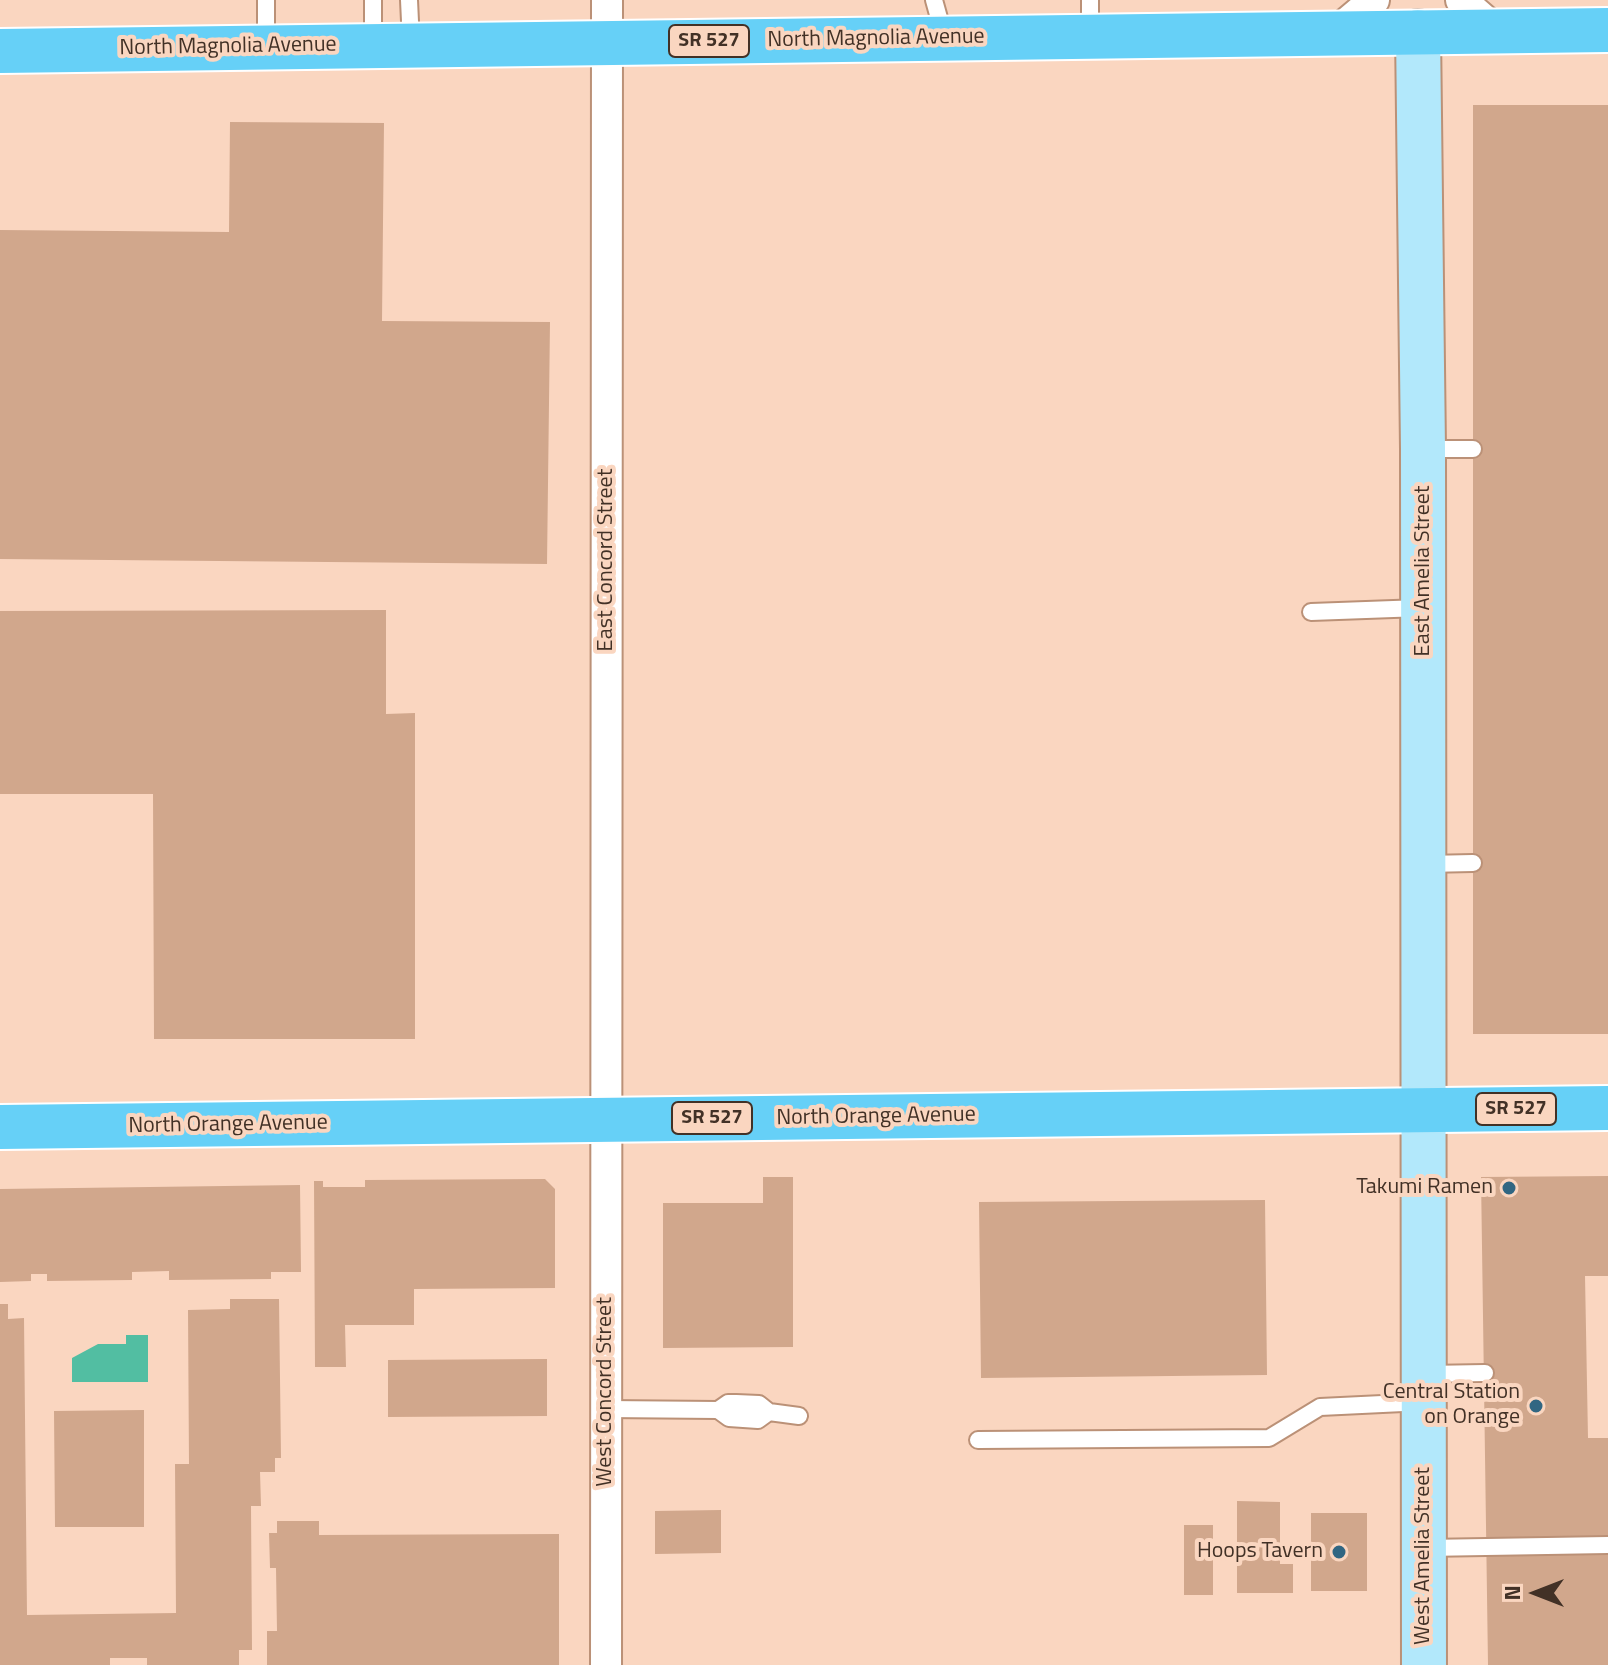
<!DOCTYPE html>
<style>
body{margin:0}
#map{position:relative;width:1608px;height:1665px;overflow:hidden;background:#fad6c0;font-family:"Titillium Web",sans-serif}
canvas{display:block}
.north{position:absolute;left:1496px;top:1553px;width:80px;height:80px;-webkit-text-stroke:6px #fad6c0;paint-order:stroke;rotate:270deg;font-size:22px;font-weight:700;line-height:32px;text-align:center;color:#423126}
.north::after{content:'';display:block;margin:auto;width:28px;height:36px;background:#423126;clip-path:polygon(50% 0,100% 100%,50% 72%,0 100%)}
</style>
<div id="map">
<canvas width="1608" height="1665"></canvas>
<div class="north">N</div>
</div>
<script>
const g = document.querySelector('canvas').getContext('2d');
g.lineJoin = 'round';
function fill(path, color) {
  g.fillStyle = color;
  g.fill(path, 'evenodd');
}
function poly(rows) {
  const path = new Path2D();
  for (const r of rows) {
    path.moveTo(r[0], r[1]);
    for (let i = 2; i < r.length; i += 2) path.lineTo(r[i], r[i + 1]);
  }
  return path;
}
function strokePath(path, color, width, dash) {
  g.strokeStyle = color;
  g.lineWidth = width;
  g.lineCap = dash ? 'butt' : 'round';
  g.setLineDash(dash || []);
  g.stroke(path);
}
function label(font, color, halo, rows, align = 'center') {
  g.font = font + ' "Titillium Web",sans-serif';
  g.lineWidth = 8;
  g.setLineDash([]);
  g.textBaseline = 'middle';
  g.strokeStyle = halo;
  g.fillStyle = color;
  for (const [text, x, y, turn = 0] of rows) {
    g.save();
    g.translate(x, y);
    g.rotate((+turn || 0) * Math.PI / 180);
    g.textAlign = isNaN(turn) ? turn : align;
    if (halo) g.strokeText(text, 0, 0);
    g.fillText(text, 0, 0);
    g.restore();
  }
}
fill(poly([
 [126,1335,148,1335,148,1382,72,1382,72,1358,98,1344,126,1344]
]), '#52bea2');
fill(poly([
 [1473,105,1608,105,1608,1034,1473,1034],
 [230,122,384,123,382,321,550,322,547,564,0,559,0,230,229,232],
 [386,610,386,714,415,713,415,1039,154,1039,153,794,0,794,0,611],
 [1608,1176,1608,1276,1585,1276,1588,1438,1608,1438,1608,1665,1488,1665,1481,1177],
 [763,1177,793,1177,793,1347,663,1348,663,1203,763,1203],
 [545,1179,555,1189,555,1288,414,1289,414,1325,345,1325,346,1367,315,1367,314,1181,323,1181,323,1187,365,1187,365,1180],
 [300,1185,301,1272,271,1272,271,1279,169,1280,169,1271,132,1272,132,1280,47,1281,47,1274,31,1274,31,1281,0,1282,0,1189],
 [1265,1200,1267,1375,981,1378,979,1202],
 [230,1299,279,1299,281,1458,275,1458,275,1472,260,1472,261,1506,251,1506,252,1650,239,1650,239,1665,147,1665,147,1658,110,1658,110,1665,0,1665,0,1304,8,1304,8,1319,24,1318,27,1615,176,1613,175,1464,189,1464,188,1310,230,1309],
 [547,1359,547,1416,388,1417,388,1360],
 [144,1410,144,1527,55,1527,54,1411],
 [1237,1501,1280,1502,1280,1564,1293,1564,1293,1593,1237,1593],
 [721,1510,721,1553,655,1554,655,1511],
 [1311,1513,1367,1513,1367,1591,1311,1591],
 [277,1521,319,1521,319,1535,559,1534,559,1665,267,1665,267,1631,277,1631,276,1568,270,1568,269,1533,277,1533],
 [1184,1525,1213,1525,1213,1595,1184,1595]
]), '#d1a78c');
const lane = poly([
 [373,0,373,44],
 [409,0,411,43],
 [934,0,944,36],
 [1090,0,1090,34],
 [266,45,266,0],
 [1423,449,1473,449],
 [1311,612,1421,608],
 [1426,864,1473,863],
 [1426,1374,1485,1373],
 [606,1409,718,1410,728,1403,736,1403,759,1404,769,1412,799,1416],
 [718,1410,729,1418,758,1420,769,1412],
 [978,1440,1269,1438,1320,1407,1424,1402],
 [1425,1548,1608,1545]
]);
const street = poly([
 [1461,0,1498,32],
 [1335,33,1374,0],
 [606,1665,607,0]
]);
const secondary = poly([
 [1418,32,1423,449,1424,1665]
]);
const primary = poly([
 [0,51,1608,30],
 [0,1127,1608,1108]
]);
strokePath(lane, '#bb9177', 20);
strokePath(street, '#bb9177', 34);
strokePath(secondary, '#bb9177', 48);
strokePath(primary, '#fff', 48);
strokePath(lane, '#fff', 16);
strokePath(street, '#fff', 30);
strokePath(secondary, '#b2e8fb', 44);
strokePath(primary, '#66d0f7', 44);
for (const [x, y, r, color] of [
 [1509,1188,8,"#316682"],
 [1536,1406,8,"#316682"],
 [1339,1552,8,"#316682"]
]) {
  const dot = new Path2D();
  dot.arc(x, y, r, 0, 2 * Math.PI);
  g.fillStyle = color;
  g.fill(dot);
  strokePath(dot, '#fad6c0', 3);
}
for (const [x, y, w] of [
 [709,41,80],
 [1516,1109,80],
 [712,1118,80]
]) {
  const box = new Path2D();
  box.roundRect(x - w / 2, y - 16, w, 32, 6);
  g.fillStyle = '#fad6c0';
  g.fill(box);
  strokePath(box, '#423126', 2);
}
label('bold 20px', '#423126', null, [
 ["SR 527",709,41],
 ["SR 527",1516,1109],
 ["SR 527",712,1118]
]);
label('22px', '#423126', '#fad6c0', [
 ["North Magnolia Avenue",876,39,-1],
 ["North Magnolia Avenue",228,47,-1],
 ["East Concord Street",607,560,-90],
 ["East Amelia Street",1424,571,-90],
 ["North Orange Avenue",876,1117,-1],
 ["North Orange Avenue",228,1125,-1],
 ["West Concord Street",606,1392,-90],
 ["West Amelia Street",1424,1556,-90]
]);
label('22px', '#423126', '#fad6c0', [
 ["Takumi Ramen",1493,1188],
 ["Central Station",1520,1393],
 ["on Orange",1520,1418],
 ["Hoops Tavern",1323,1552]
], 'right');
</script>
